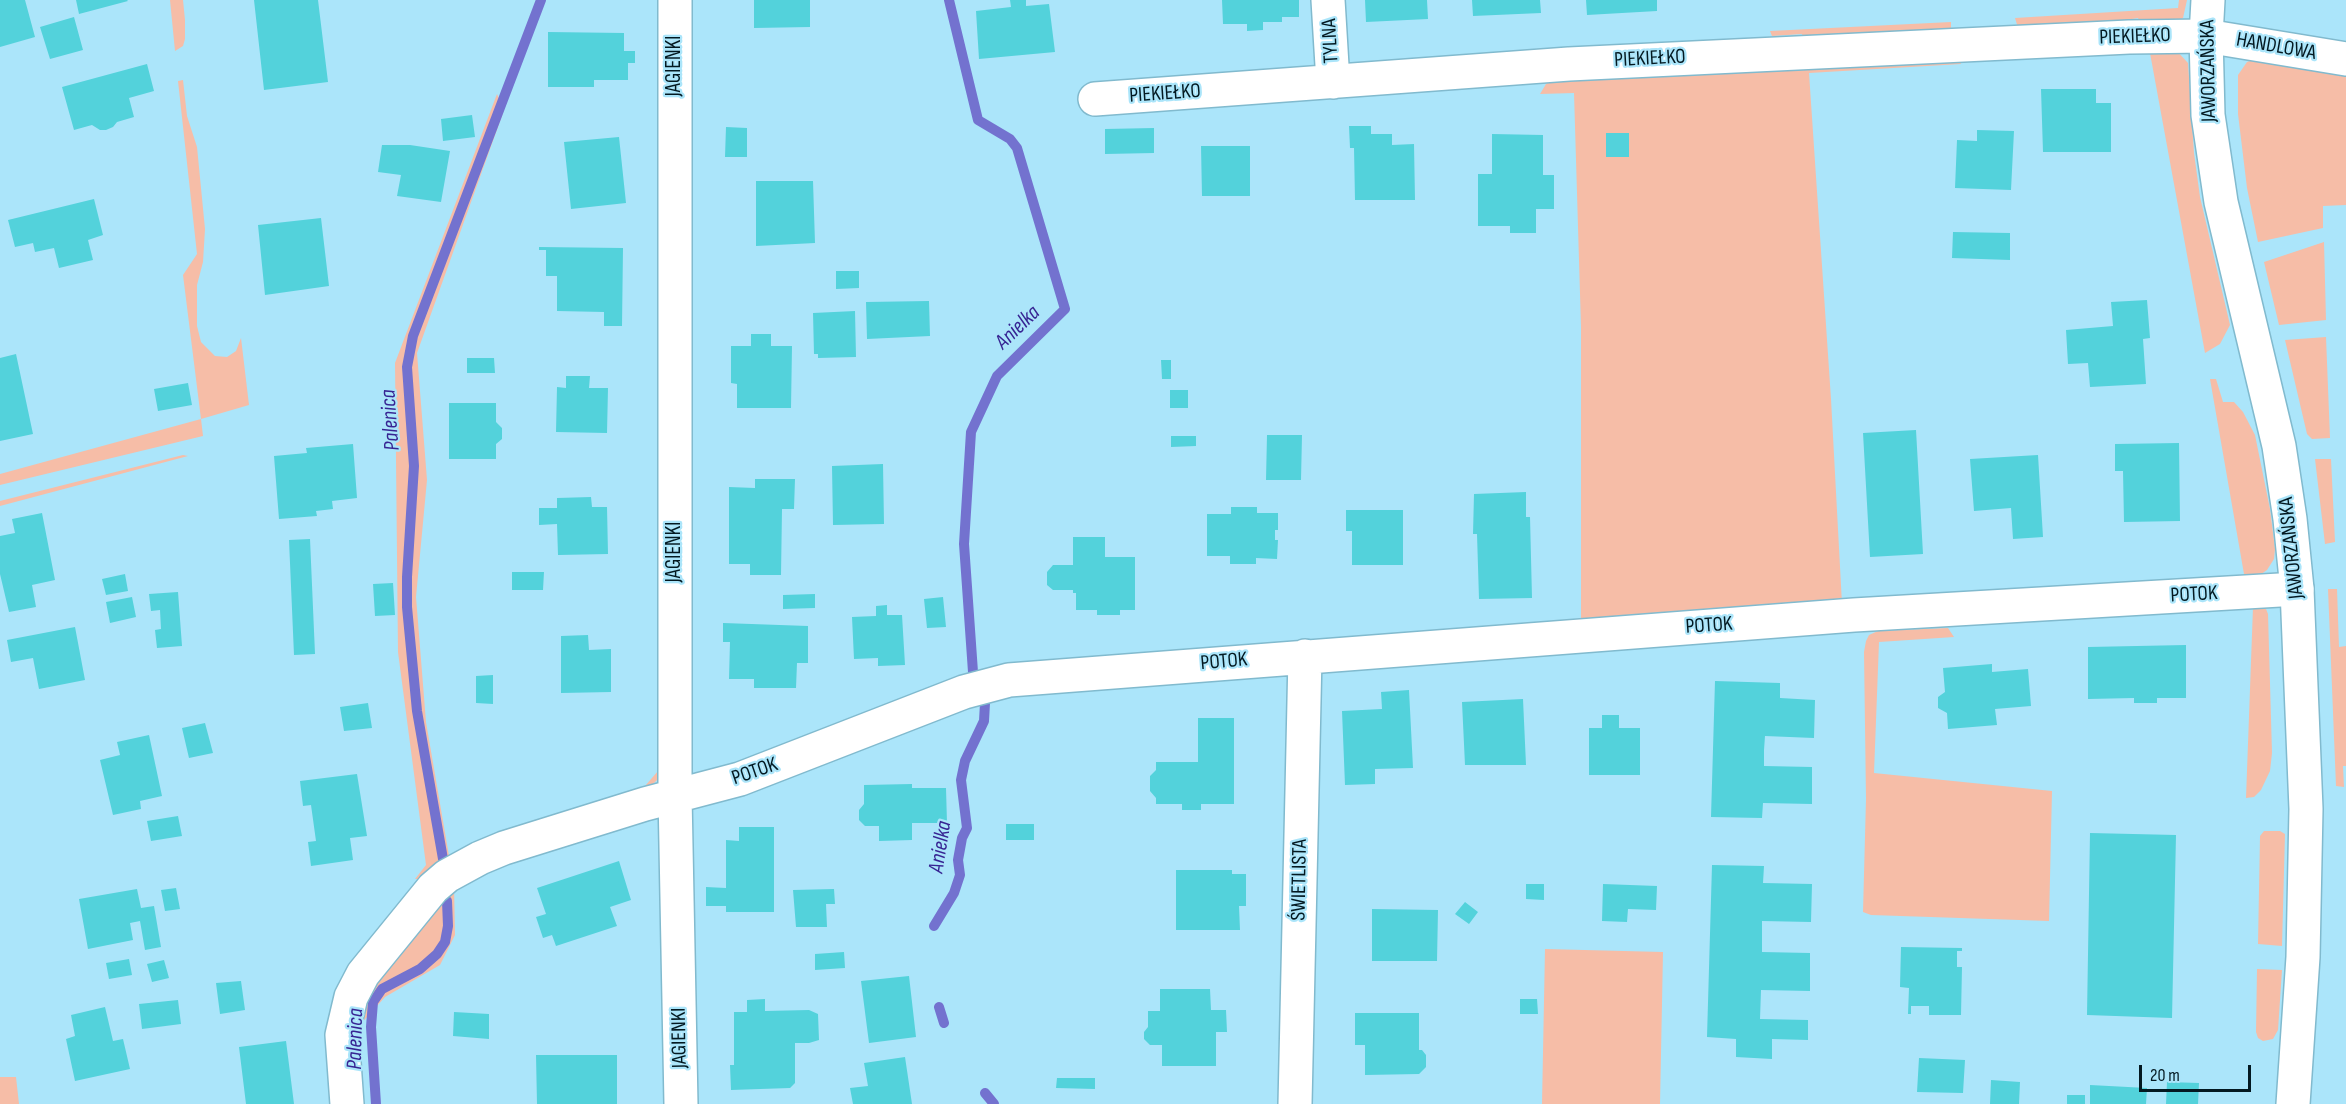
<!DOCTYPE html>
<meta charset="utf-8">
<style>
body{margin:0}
#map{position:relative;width:2346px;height:1104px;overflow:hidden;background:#abe5fa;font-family:"Sofia Sans Condensed",sans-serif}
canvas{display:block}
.scale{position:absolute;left:2139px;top:1065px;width:112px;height:27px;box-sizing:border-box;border:3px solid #031921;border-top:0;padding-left:8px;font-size:18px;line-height:21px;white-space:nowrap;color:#031921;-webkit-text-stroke:4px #abe5fa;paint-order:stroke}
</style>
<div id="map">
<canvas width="2346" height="1104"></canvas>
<div class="scale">20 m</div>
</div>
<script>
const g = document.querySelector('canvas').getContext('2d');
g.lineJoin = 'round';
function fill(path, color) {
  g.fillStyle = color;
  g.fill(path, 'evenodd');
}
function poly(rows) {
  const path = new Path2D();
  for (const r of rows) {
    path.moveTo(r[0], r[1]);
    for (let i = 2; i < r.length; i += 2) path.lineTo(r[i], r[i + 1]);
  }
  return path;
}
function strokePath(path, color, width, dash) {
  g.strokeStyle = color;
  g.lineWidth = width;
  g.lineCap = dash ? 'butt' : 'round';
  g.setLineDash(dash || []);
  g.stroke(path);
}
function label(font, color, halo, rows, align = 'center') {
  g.font = font + ' "Sofia Sans Condensed",sans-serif';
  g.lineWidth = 4.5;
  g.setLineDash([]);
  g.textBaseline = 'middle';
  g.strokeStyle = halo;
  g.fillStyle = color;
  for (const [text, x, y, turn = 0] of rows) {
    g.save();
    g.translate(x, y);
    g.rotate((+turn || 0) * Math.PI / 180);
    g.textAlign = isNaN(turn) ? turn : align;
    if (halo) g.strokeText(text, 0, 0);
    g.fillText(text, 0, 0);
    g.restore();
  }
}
fill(poly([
 [170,0,183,0,185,20,185,39,183,46,175,51],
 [2179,0,2187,0,2183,18,2177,21,2140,24,2138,18,2132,19,2133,25,2019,31,2015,18,2178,8],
 [1951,22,1951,34,1803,42,1802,34,1772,36,1770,31],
 [2175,49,2188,63,2194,153,2200,197,2230,325,2220,344,2205,353,2150,53,2104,56,2107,51],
 [1957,54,1961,64,1809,73,1831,399,1842,604,1581,626,1581,327,1574,93,1540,94,1546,84,1558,77],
 [2254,59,2346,72,2346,205,2323,206,2323,228,2258,242,2247,188,2238,114,2238,75,2247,62],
 [183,80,187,116,197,147,205,229,203,262,197,285,197,326,201,342,215,356,227,357,236,351,241,338,249,405,201,419,203,436,0,485,0,474,201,419,183,275,197,254,178,81],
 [497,94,504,110,417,353,427,480,416,597,426,722,449,856,483,839,645,786,658,771,660,634,661,776,648,789,431,879,415,879,426,865,398,652,395,363],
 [2324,242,2326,320,2279,325,2264,262],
 [2326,337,2330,438,2312,439,2307,434,2285,340],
 [2210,379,2216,379,2223,402,2234,402,2243,412,2255,435,2270,509,2275,549,2274,559,2267,570,2260,575,2244,574],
 [183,455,188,456,0,506,0,501],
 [2315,459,2331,459,2335,542,2325,544],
 [2328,589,2337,589,2339,647,2346,646,2346,766,2343,766,2344,787,2336,786],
 [2253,607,2266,609,2268,614,2272,753,2270,771,2261,790,2254,797,2246,798],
 [1948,628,1954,637,1879,642,1874,773,2052,791,2049,921,1871,915,1863,912,1866,799,1864,652,1866,641,1869,635,1878,631],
 [2264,831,2280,831,2285,834,2282,946,2258,944,2260,836],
 [454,886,455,935,440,965,385,997,359,1026,365,999,376,980],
 [1545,949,1663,952,1660,1104,1542,1104],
 [2257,969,2282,970,2278,1030,2273,1039,2263,1041,2258,1038,2256,1032],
 [0,1077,16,1077,19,1104,0,1104]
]), '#f6bda7');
strokePath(poly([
 [949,0,978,120,1010,139,1017,148,1065,309,997,376,971,432,964,544,973,672],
 [443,859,417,711,407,607,407,577,414,466,407,367,413,336,541,0],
 [934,926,954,893,960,875,958,860,962,838,967,828,961,780,965,761,984,721,985,703],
 [939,1007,944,1023],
 [985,1093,994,1104],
 [376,1104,371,1027,373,1002,382,989,420,969,437,954,445,942,448,926,447,901]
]), '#7372cf', 10);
fill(poly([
 [0,0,25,0,35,37,0,47],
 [76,0,127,0,128,1,79,14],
 [254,0,318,0,328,82,264,90],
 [754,0,810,0,810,27,754,28],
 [1010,0,1026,0,1026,6,1049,4,1055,52,979,59,976,11,1011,7],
 [1222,0,1299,0,1299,17,1282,17,1282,22,1263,22,1263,30,1247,31,1247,24,1223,24],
 [1365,0,1427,0,1428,19,1366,22],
 [1472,0,1540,0,1541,13,1473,16],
 [1586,0,1657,0,1657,11,1587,15],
 [74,17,83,50,50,59,40,27],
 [548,32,624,33,624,51,635,51,635,63,628,63,628,80,594,80,594,87,548,87],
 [147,64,154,91,129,98,134,117,117,122,113,127,106,130,100,130,92,125,74,130,62,87],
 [2041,89,2096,89,2096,103,2111,103,2111,152,2043,152],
 [472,115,475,137,443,141,441,119],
 [1349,126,1371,126,1371,134,1392,134,1392,145,1414,144,1415,200,1355,200,1354,148,1350,148],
 [726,127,747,128,747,157,725,157],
 [1154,128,1154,153,1105,154,1105,129],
 [1977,130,2014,131,2011,190,1955,188,1957,140,1977,141],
 [1606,133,1629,133,1629,157,1606,157],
 [1492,134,1543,135,1543,175,1554,175,1554,209,1536,209,1536,233,1510,233,1510,226,1478,226,1478,174,1492,174],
 [619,137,626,203,571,209,564,142],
 [382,145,410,145,450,151,441,202,397,196,401,175,378,172],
 [1201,146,1250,146,1250,196,1202,196],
 [756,181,813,181,815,243,756,246],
 [94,199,103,235,88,240,93,260,59,268,54,248,35,252,33,243,15,247,8,220],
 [321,218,329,286,265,295,258,225],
 [1953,232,2010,233,2010,260,1952,258],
 [539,247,623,248,622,326,604,326,604,312,557,311,557,276,546,276,546,250,539,250],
 [836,271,859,271,859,288,836,289],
 [2147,300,2150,338,2143,339,2146,384,2090,387,2088,363,2068,364,2066,330,2113,326,2111,302],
 [929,301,930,336,867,339,866,302],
 [855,311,856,357,818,358,818,354,814,354,813,313],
 [751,334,771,334,771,346,792,346,791,408,737,408,737,384,731,383,731,346,751,346],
 [16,354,33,434,0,441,0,358],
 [467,358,494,358,495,373,467,373],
 [1161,360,1171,360,1171,379,1162,379],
 [566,376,590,376,589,388,608,388,607,433,556,432,557,387,566,388],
 [188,383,192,405,158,411,154,389],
 [1170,390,1188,390,1188,408,1170,408],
 [449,403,496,403,496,422,502,428,502,439,496,444,496,459,449,459],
 [1916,430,1923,554,1870,557,1863,433],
 [1267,435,1302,435,1301,480,1266,480],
 [1171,436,1196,436,1196,446,1171,447],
 [2179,443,2180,521,2124,522,2123,471,2115,471,2115,444],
 [353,444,357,498,332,501,333,509,316,511,317,516,279,519,274,456,307,453,306,448],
 [2038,455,2043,537,2013,539,2011,508,1974,511,1970,459],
 [883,464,884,524,833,525,832,466],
 [755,479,795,479,794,509,782,509,781,575,750,575,750,564,729,564,729,487,755,488],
 [1526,492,1526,517,1530,517,1532,598,1479,599,1477,534,1473,534,1474,494],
 [591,497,592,507,607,507,608,554,558,555,557,524,539,525,539,508,557,508,557,498],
 [1231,507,1257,507,1257,513,1278,513,1278,530,1275,530,1275,540,1278,540,1277,559,1256,558,1256,564,1230,564,1230,556,1207,556,1207,514,1231,514],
 [1346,510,1403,510,1403,565,1352,565,1352,531,1346,531],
 [42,513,55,580,32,585,36,607,9,612,0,574,0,536,15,533,12,519],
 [1073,537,1105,537,1105,557,1135,557,1135,610,1120,610,1120,615,1097,615,1097,610,1076,610,1076,593,1073,593,1073,590,1053,590,1047,585,1047,572,1053,565,1073,565],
 [310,539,315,654,294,655,289,540],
 [512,572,544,572,543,590,512,590],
 [125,574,128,591,106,595,102,579],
 [393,583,395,615,375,616,373,584],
 [178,592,182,646,157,648,155,630,161,629,160,610,151,611,149,594],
 [815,594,815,608,783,609,783,595],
 [132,597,136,617,110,623,106,602],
 [943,597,946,627,927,628,924,599],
 [887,605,887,615,902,615,905,665,878,666,878,658,854,659,852,617,876,616,876,606],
 [723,623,808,626,808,663,797,663,796,688,754,688,754,679,729,679,730,642,723,642],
 [75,627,85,680,39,689,33,658,11,662,7,640],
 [588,635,589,650,611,649,611,692,561,693,561,636],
 [2186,645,2186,698,2157,698,2157,703,2134,703,2134,698,2088,699,2088,647],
 [1992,664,1992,672,2028,669,2031,706,1995,709,1997,725,1948,729,1947,713,1938,708,1938,697,1945,692,1943,668],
 [493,675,493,704,476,703,476,676],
 [1715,681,1780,683,1780,698,1815,700,1814,738,1765,736,1764,750,1764,766,1812,767,1812,804,1763,803,1762,818,1711,817],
 [1409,690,1413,768,1375,769,1375,784,1345,785,1342,711,1382,709,1381,692],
 [1523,699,1526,765,1465,765,1462,702],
 [368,703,372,728,344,731,340,707],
 [1602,715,1619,715,1619,728,1640,728,1640,775,1589,775,1589,728,1602,728],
 [1198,718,1234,718,1234,804,1201,804,1201,810,1182,810,1182,804,1156,804,1156,798,1150,791,1150,776,1156,770,1156,762,1198,762],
 [205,723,213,753,189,758,182,728],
 [149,735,162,796,140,801,141,809,113,815,100,760,120,755,117,742],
 [357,774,367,836,350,838,353,860,311,866,308,842,316,841,311,805,303,806,300,781],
 [912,784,912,788,946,788,947,823,912,823,912,840,879,841,879,826,865,826,859,820,859,810,864,804,864,785],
 [178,816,182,836,151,841,147,821],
 [1006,824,1034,824,1034,840,1006,840],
 [739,827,774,827,774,912,726,912,726,906,706,906,706,887,726,888,726,840,739,841],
 [2090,833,2176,835,2172,1018,2087,1015],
 [619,861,631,900,610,907,617,926,556,946,552,935,543,938,536,917,546,914,537,888],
 [1712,865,1764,866,1763,883,1812,884,1811,922,1762,921,1762,952,1810,953,1810,991,1761,990,1760,1019,1808,1020,1808,1040,1772,1039,1772,1059,1736,1057,1736,1039,1707,1037],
 [1176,870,1232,870,1232,874,1246,874,1246,906,1239,906,1240,930,1176,930],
 [1526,884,1544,884,1544,900,1526,899],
 [1603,884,1657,886,1656,910,1628,909,1627,922,1602,921],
 [176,888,180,909,165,911,161,890],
 [137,889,141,908,154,906,161,947,145,950,140,921,130,923,133,940,88,949,79,899],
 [834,889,835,904,826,904,827,927,796,927,793,890],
 [1465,902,1478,912,1469,924,1455,914],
 [1372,909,1438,910,1437,961,1372,961],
 [1901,947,1962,948,1962,951,1957,951,1957,967,1962,967,1961,1015,1929,1015,1929,1006,1911,1006,1911,1014,1908,1014,1909,988,1900,987],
 [844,952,845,968,815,970,815,954],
 [129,959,132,975,109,979,106,963],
 [164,960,169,978,152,982,147,964],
 [909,976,916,1037,869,1043,861,981],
 [241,981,245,1010,220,1014,216,983],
 [1160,989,1210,989,1211,1010,1226,1010,1227,1032,1216,1032,1216,1066,1162,1066,1162,1045,1150,1045,1144,1039,1144,1032,1148,1027,1148,1011,1160,1011],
 [765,999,765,1011,809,1010,818,1014,819,1040,809,1043,795,1043,795,1083,790,1088,731,1090,730,1065,734,1065,734,1012,747,1012,747,1000],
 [1520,999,1537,999,1538,1014,1520,1014],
 [178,1000,181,1024,142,1029,139,1004],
 [105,1007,113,1041,123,1039,130,1069,75,1081,66,1039,75,1036,71,1015],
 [454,1012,489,1014,489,1039,453,1036],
 [1355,1013,1419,1013,1419,1050,1422,1050,1426,1055,1426,1067,1419,1074,1365,1075,1365,1045,1355,1045],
 [286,1041,294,1104,246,1104,239,1047],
 [536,1055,617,1055,617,1104,537,1104],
 [905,1057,912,1104,853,1104,850,1088,868,1086,864,1063],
 [1919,1058,1965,1060,1963,1093,1917,1092],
 [1057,1078,1095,1078,1095,1089,1056,1088],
 [1991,1080,2020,1082,2019,1104,1990,1104],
 [2167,1082,2199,1083,2198,1104,2166,1104],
 [2090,1085,2147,1088,2146,1104,2090,1104],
 [2067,1095,2085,1095,2085,1104,2067,1104]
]), '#53d2db');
const street = poly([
 [675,0,675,795,681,1104],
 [1328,0,1333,82],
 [1095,99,1569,64,2129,37,2206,36,2346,59],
 [347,1104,342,1035,351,997,363,974,433,888,447,876,480,858,504,848,645,804,740,779,964,692,1009,680,1854,615,2297,589],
 [1295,1104,1305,656]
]);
const secondary = poly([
 [2208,0,2206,36,2208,115,2221,202,2279,446,2290,519,2297,589,2306,809,2303,957,2293,1104]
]);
strokePath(street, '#81bace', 36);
strokePath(secondary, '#81bace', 36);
strokePath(street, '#fff', 33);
strokePath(secondary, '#fff', 33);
label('21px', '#031921', '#abe5fa', [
 ["PIEKIEŁKO",2135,37,-2],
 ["TYLNA",1331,41,-93],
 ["HANDLOWA",2276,47,10],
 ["PIEKIEŁKO",1650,59,-3],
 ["JAGIENKI",675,66,-90],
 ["JAWORZAŃSKA",2209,71,-91],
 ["PIEKIEŁKO",1165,94,-4],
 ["JAWORZAŃSKA",2292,548,-96],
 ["JAGIENKI",675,552,-90],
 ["POTOK",2194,595,-3],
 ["POTOK",1709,626,-4],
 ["POTOK",1224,662,-5],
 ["POTOK",755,772,-19],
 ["ŚWIETLISTA",1300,880,-89],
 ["JAGIENKI",680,1038,-91]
]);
label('italic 22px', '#372593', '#abe5fa', [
 ["Anielka",1018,328,-44],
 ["Palenica",391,420,-94],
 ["Anielka",941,847,-81],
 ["Palenica",356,1039,-89]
]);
</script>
